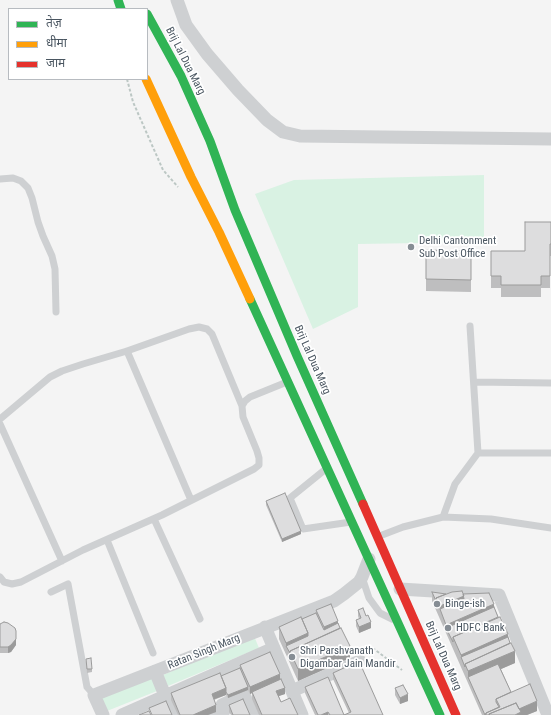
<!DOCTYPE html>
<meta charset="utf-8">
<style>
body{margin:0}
#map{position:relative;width:551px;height:715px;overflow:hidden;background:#f4f4f4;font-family:"Roboto Condensed","Noto Sans Devanagari",sans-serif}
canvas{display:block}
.legend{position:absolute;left:8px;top:8px;width:140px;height:72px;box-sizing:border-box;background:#fff;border:1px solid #b7bbc0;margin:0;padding:5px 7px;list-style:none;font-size:12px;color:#4a5661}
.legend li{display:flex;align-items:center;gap:8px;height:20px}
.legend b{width:20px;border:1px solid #b7bbc0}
</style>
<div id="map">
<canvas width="551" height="715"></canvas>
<ul class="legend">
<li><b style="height:5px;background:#30b455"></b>तेज़</li>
<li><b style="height:5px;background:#ff9f0a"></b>धीमा</li>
<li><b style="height:5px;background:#e5322d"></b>जाम</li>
</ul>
</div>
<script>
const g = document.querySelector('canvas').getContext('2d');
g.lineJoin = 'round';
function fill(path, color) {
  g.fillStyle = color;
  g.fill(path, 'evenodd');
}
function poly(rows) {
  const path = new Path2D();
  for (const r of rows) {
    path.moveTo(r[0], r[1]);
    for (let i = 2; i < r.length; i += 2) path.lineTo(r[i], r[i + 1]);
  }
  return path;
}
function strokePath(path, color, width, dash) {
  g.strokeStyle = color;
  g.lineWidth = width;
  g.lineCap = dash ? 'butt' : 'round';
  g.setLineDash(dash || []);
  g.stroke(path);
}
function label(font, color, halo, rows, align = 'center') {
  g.font = font + ' "Roboto Condensed",sans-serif';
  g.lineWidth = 3.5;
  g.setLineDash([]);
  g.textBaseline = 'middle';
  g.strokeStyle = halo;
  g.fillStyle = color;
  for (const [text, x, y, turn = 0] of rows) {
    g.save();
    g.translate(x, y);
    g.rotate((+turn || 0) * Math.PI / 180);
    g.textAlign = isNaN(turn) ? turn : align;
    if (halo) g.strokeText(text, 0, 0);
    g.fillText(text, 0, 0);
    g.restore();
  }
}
fill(poly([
 [484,175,484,242,358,244,358,307,313,329,255,194,294,180],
 [254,636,259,648,168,686,163,675],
 [151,677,157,691,107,711,101,697]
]), '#d9f2e3');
strokePath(poly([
 [127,79,133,102,163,170,178,187],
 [368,652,374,649,402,670]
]), '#bcc7c4', 2, [3, 2]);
strokePath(poly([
 [0,179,13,178,21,181,28,188,32,198,38,222,43,236,52,256,55,269,56,312],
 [127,351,191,500],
 [474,382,551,383],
 [0,419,50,377,62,371,83,364,127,351,189,329,199,327,207,329,212,334,242,406],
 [0,424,62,561],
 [478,453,551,453],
 [327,468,290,498,303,529,351,522],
 [443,517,491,519,551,528],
 [154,519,200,619],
 [377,537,403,527,443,517,455,484,478,453,470,326],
 [107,540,153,653],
 [0,577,4,582,12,584,21,582,83,550,162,515,254,469,259,465,259,458,257,451,243,417,242,406,245,401,250,397,287,382],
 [362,577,369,598,380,613,392,619],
 [51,592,68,584,87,687,94,695]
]), '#ced0d2', 7);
strokePath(poly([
 [177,0,186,25,207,54,238,90,267,120,283,132,300,136,551,139],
 [400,589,499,595,548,715],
 [265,627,302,715],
 [155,671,173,715],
 [292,691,360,661],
 [103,715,94,695,334,601,344,594,359,582,362,577,369,559],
 [122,715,274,648],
 [215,715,224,711,222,705,244,695,253,715]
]), '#ced0d2', 13);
strokePath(poly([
 [118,0,121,9],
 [147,14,181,76,210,141,235,210,297,356,363,504],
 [250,299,440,715]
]), '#30b455', 9);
strokePath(poly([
 [146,79,191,177,219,232,250,299]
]), '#ff9f0a', 9);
strokePath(poly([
 [363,504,456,715]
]), '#e5322d', 9);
fill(poly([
 [551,222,551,256,550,256,550,288,541,288,541,297,501,297,501,288,491,288,491,251,525,251],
 [426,250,471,251,471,292,426,291],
 [266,501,301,534,282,542,266,505],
 [432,592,446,594,463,594,494,607,508,637,515,663,501,669,511,692,537,711,527,715,482,715,432,601],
 [316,610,338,623,350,658,298,681,279,639,279,627,302,619,316,613],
 [358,610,366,616,371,628,359,633,356,626,356,620,359,619,358,616],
 [0,624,16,631,16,645,11,652,8,653,0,653],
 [86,659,92,669,92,672,87,673],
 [240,665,280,680,285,694,279,696,281,702,298,715,259,715,252,699,252,693,250,694,248,690,228,698,226,695,214,700,216,712,208,715,178,715,171,700,171,693,221,676,240,668],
 [333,673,383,715,315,715,305,693,305,687,344,715,349,713,333,679],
 [395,688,408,701,400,704,395,695],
 [229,705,250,715,231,715,229,712]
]), '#bebebf');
fill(poly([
 [301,531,301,534,282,542,282,539],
 [464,596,464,608,440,609,440,618,440,606],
 [494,604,494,614,446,628,446,625],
 [338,621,338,632,341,630,341,640,294,661,290,651,290,663,290,653,286,646,286,655,286,643,308,633,308,645,324,638,324,627],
 [371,622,371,628,359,633,359,627],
 [508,634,508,646,461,657,461,655],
 [16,639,16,645,11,652,8,653,8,647],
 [350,646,350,658,298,681,298,669],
 [515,651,515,663,471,682,468,677,468,671],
 [280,674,280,680,250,694,250,687],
 [248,687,248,690,228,698,228,695],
 [226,688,226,695,212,700,212,694],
 [285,688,285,694,276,697,276,691],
 [408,694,408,701,400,704,400,698],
 [537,701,537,711,527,715,505,715],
 [216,705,216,712,208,715,193,715],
 [328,712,328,715,321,715]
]), '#9b9b9b');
const building = poly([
 [525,222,551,222,551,244,550,244,550,276,541,276,541,285,501,285,501,276,491,276,491,251,525,251,525,222],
 [426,250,471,251,471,280,426,279,426,250],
 [285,493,301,531,282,539,266,501,285,493],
 [462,591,464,596,440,606,436,598,452,592,462,591],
 [432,592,446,594,436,598,436,601,432,592],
 [489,593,494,604,446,625,440,609,464,599,463,594,489,593],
 [331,604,338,621,324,627,316,610,331,604],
 [494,607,498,617,453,637,453,642,446,628,494,607],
 [363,608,366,616,368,615,371,622,359,627,356,620,361,618,358,610,363,608],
 [316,613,324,630,338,623,340,628,290,651,290,653,286,646,308,636,308,633,302,619,316,613],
 [301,617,308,633,286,643,279,627,301,617],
 [500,617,508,634,461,655,453,637,500,617],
 [4,622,8,623,15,628,16,631,16,639,11,645,8,647,0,647,0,624,4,622],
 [341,628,350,646,298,669,290,651,341,628],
 [508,637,510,643,465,664,465,667,461,657,508,637],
 [511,643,515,651,468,671,465,664,511,643],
 [270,652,280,674,250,687,240,665,270,652],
 [91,658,92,669,87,669,86,659,91,658],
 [359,661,383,715,330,715,328,712,321,715,318,715,305,687,328,677,344,715,351,712,333,673,359,661],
 [498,664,511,692,496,699,496,702,499,707,486,713,485,715,468,677,498,664],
 [240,668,248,687,228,695,226,692,226,688,221,676,240,668],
 [220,673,226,688,212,694,216,705,193,715,180,715,171,693,220,673],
 [281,679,285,688,276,691,281,702,290,698,298,715,262,715,252,692,281,679],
 [530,684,537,701,519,709,516,703,489,714,489,715,486,715,486,713,500,707,496,699,530,684],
 [403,685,408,694,400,698,395,688,403,685],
 [243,699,250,715,233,715,229,705,243,699],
 [166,701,172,715,152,715,149,708,166,701],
 [516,703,521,712,515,715,490,715,489,714,516,703],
 [149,711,151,715,139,715,149,711]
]);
fill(building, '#ddddde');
strokePath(building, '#9b9b9b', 1);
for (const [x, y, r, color] of [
 [411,247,4,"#868d94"],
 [437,604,4,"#868d94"],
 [448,628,4,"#868d94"],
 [292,657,4,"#868d94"]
]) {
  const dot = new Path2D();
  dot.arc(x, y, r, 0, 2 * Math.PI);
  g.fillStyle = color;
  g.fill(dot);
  strokePath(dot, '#fff', 1.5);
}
label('11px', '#4a5661', '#fff', [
 ["Brij Lal Dua Marg",185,61,63],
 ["Brij Lal Dua Marg",312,360,66],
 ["Ratan Singh Marg",204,652,-22],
 ["Brij Lal Dua Marg",443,656,66]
]);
label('11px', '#4a5661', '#fff', [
 ["Delhi Cantonment",419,241],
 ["Sub Post Office",419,254],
 ["Binge-ish",445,604],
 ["HDFC Bank",456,628],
 ["Shri Parshvanath",300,651],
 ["Digambar Jain Mandir",300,664]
], 'left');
</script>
